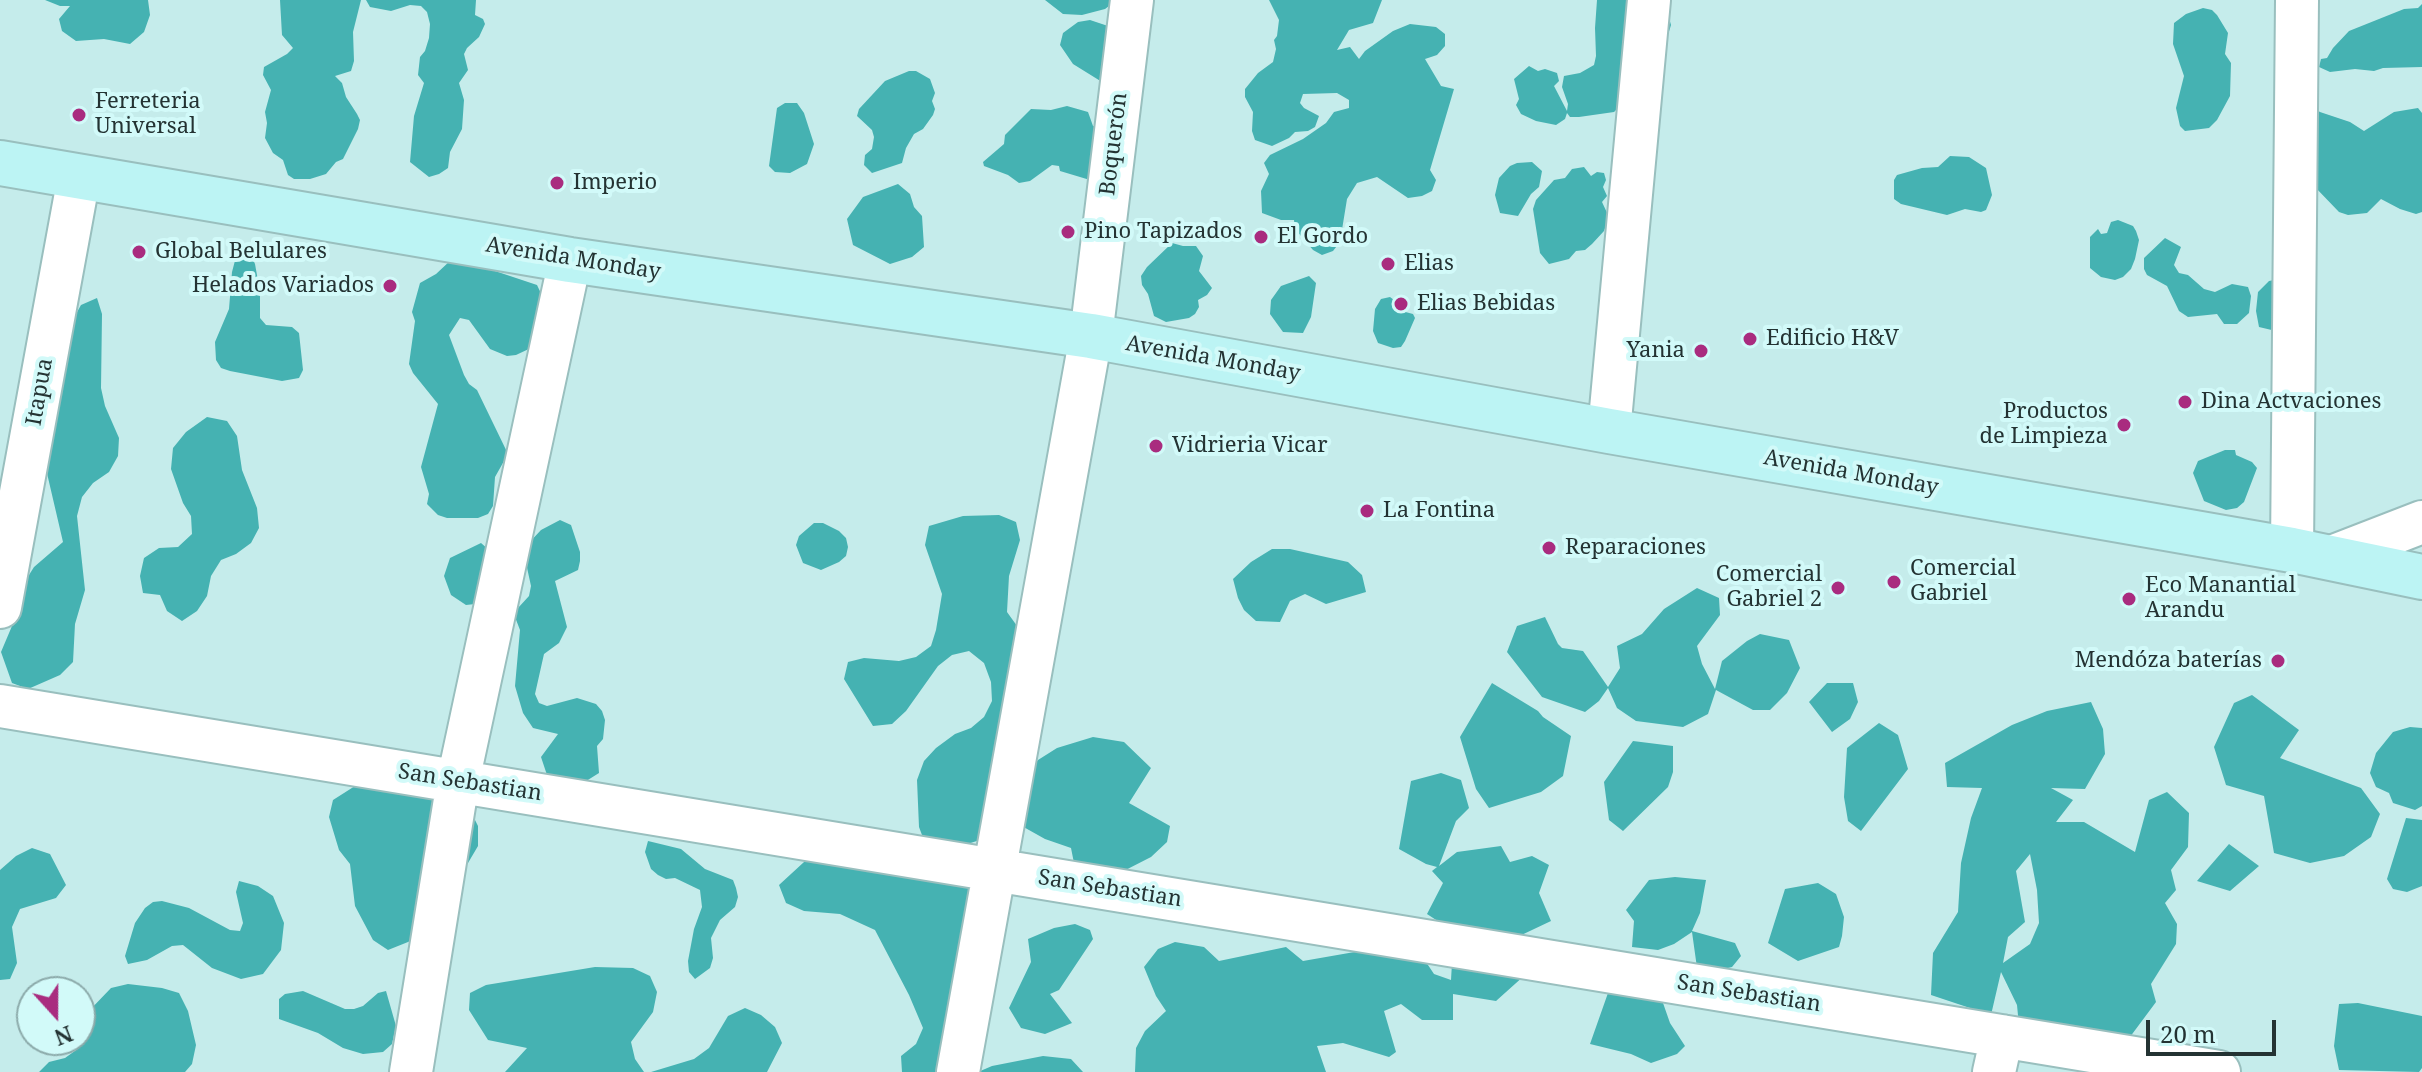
<!DOCTYPE html>
<meta charset="utf-8">
<style>
body{margin:0}
#map{position:relative;width:2422px;height:1072px;overflow:hidden;background:#c5eceb;font-family:"Noto Serif",serif}
canvas{display:block}
.north{position:absolute;left:16px;top:976px;width:80px;height:80px;box-sizing:border-box;background:#d2faf9;border:2px solid #8caaaa;border-radius:50%;rotate:159deg;font-size:22px;font-weight:700;line-height:32px;text-align:center;color:#243333}
.north::after{content:'';display:block;margin:auto;width:28px;height:36px;background:#a92c7f;clip-path:polygon(50% 0,100% 100%,50% 72%,0 100%)}
.scale{position:absolute;left:2146px;top:1020px;width:130px;height:36px;box-sizing:border-box;border:4px solid #243333;border-top:0;padding-left:10px;font-size:24px;line-height:28px;white-space:nowrap;color:#243333;-webkit-text-stroke:6px #d2faf9;paint-order:stroke}
</style>
<div id="map">
<canvas width="2422" height="1072"></canvas>
<div class="north">N</div>
<div class="scale">20 m</div>
</div>
<script>
const g = document.querySelector('canvas').getContext('2d');
g.lineJoin = 'round';
function fill(path, color) {
  g.fillStyle = color;
  g.fill(path, 'evenodd');
}
function poly(rows) {
  const path = new Path2D();
  for (const r of rows) {
    path.moveTo(r[0], r[1]);
    for (let i = 2; i < r.length; i += 2) path.lineTo(r[i], r[i + 1]);
  }
  return path;
}
function strokePath(path, color, width, dash) {
  g.strokeStyle = color;
  g.lineWidth = width;
  g.lineCap = dash ? 'butt' : 'round';
  g.setLineDash(dash || []);
  g.stroke(path);
}
function label(font, color, halo, rows, align = 'center') {
  g.font = font + ' "Noto Serif",serif';
  g.lineWidth = 8;
  g.setLineDash([]);
  g.textBaseline = 'middle';
  g.strokeStyle = halo;
  g.fillStyle = color;
  for (const [text, x, y, turn = 0] of rows) {
    g.save();
    g.translate(x, y);
    g.rotate((+turn || 0) * Math.PI / 180);
    g.textAlign = isNaN(turn) ? turn : align;
    if (halo) g.strokeText(text, 0, 0);
    g.fillText(text, 0, 0);
    g.restore();
  }
}
fill(poly([
 [45,0,148,0,150,15,144,32,130,44,104,39,76,41,62,31,59,19,70,6,60,6],
 [280,0,361,0,353,32,354,61,351,71,335,76,342,83,346,97,357,114,360,120,358,129,343,159,336,162,326,174,310,179,294,179,288,175,283,160,273,153,265,138,267,123,265,112,271,90,263,75,264,67,287,54,293,48,282,35],
 [366,0,476,0,475,15,483,19,485,24,479,37,467,48,464,54,468,70,459,83,464,100,462,129,450,152,448,168,439,174,429,177,410,162,414,116,424,83,418,75,420,57,425,51,429,38,430,24,427,12,421,6,410,5,391,11,370,7],
 [1045,0,1117,0,1105,9,1082,15,1063,14],
 [1269,0,1382,0,1373,23,1349,30,1337,50,1350,47,1359,59,1365,51,1393,31,1410,24,1436,27,1445,34,1445,46,1437,55,1425,59,1441,86,1454,89,1430,170,1436,180,1432,191,1422,196,1408,198,1377,177,1357,183,1347,199,1340,242,1333,251,1322,255,1313,250,1295,229,1294,220,1281,220,1262,213,1261,191,1269,174,1264,163,1270,155,1303,139,1326,123,1334,112,1349,108,1349,100,1337,93,1303,94,1300,103,1304,108,1319,116,1315,127,1308,131,1295,132,1289,138,1272,146,1255,140,1252,131,1253,112,1245,97,1245,89,1258,73,1273,62,1276,49,1274,40,1277,36,1279,20],
 [1597,0,1664,0,1671,25,1663,51,1628,98,1614,112,1579,117,1570,117,1567,113,1565,119,1556,125,1536,121,1521,114,1516,105,1519,99,1514,79,1529,66,1538,71,1545,69,1557,73,1559,81,1554,86,1567,111,1568,104,1562,87,1564,76,1580,73,1594,65,1596,56,1595,28],
 [2422,4,2422,67,2383,68,2374,71,2355,69,2330,72,2319,67,2321,59,2327,58,2333,48,2349,31,2404,9,2418,8],
 [2203,8,2212,10,2217,15,2228,33,2225,54,2231,63,2230,96,2217,120,2209,128,2185,131,2180,126,2176,108,2184,76,2173,44,2174,23,2186,14],
 [1090,20,1108,26,1102,82,1073,64,1060,45,1063,33,1078,22],
 [909,71,916,71,930,79,935,93,932,101,935,109,933,115,923,129,914,134,906,148,902,163,872,173,864,165,865,155,872,149,874,137,872,130,857,116,859,109,885,81],
 [785,103,797,103,804,113,814,144,807,164,790,173,775,172,769,166,777,108],
 [1067,106,1088,112,1093,126,1100,127,1090,180,1060,171,1059,166,1052,165,1030,181,1019,183,1008,175,984,166,983,162,1004,144,1005,135,1031,109,1051,110],
 [2311,106,2320,112,2350,122,2364,131,2394,112,2418,108,2422,113,2422,212,2416,214,2400,209,2381,199,2367,213,2348,215,2339,212,2314,186],
 [1950,156,1969,157,1986,168,1992,195,1986,210,1981,212,1965,209,1947,215,1901,204,1894,199,1894,180,1897,175,1922,168,1938,167],
 [1532,162,1542,171,1539,187,1531,194,1518,216,1500,213,1495,195,1499,178,1510,166,1517,163],
 [1584,167,1591,176,1597,172,1604,173,1606,180,1603,187,1607,196,1602,202,1609,217,1604,231,1592,244,1585,250,1576,251,1569,259,1549,264,1540,253,1533,209,1536,200,1554,180,1565,178,1572,169],
 [898,184,910,194,914,207,922,216,924,247,912,257,890,264,853,245,847,219,863,197],
 [2118,220,2133,226,2136,231,2139,240,2135,259,2131,269,2123,277,2115,280,2101,277,2090,268,2090,237,2098,229,2101,234,2107,233,2111,222],
 [2165,238,2181,247,2174,265,2179,273,2188,275,2204,289,2215,292,2232,284,2248,287,2251,296,2249,313,2237,324,2224,324,2217,314,2188,317,2179,311,2167,286,2147,275,2144,269,2144,258],
 [1172,243,1183,246,1196,246,1203,256,1199,271,1212,288,1207,295,1198,300,1199,307,1195,314,1189,318,1166,322,1154,316,1148,294,1142,285,1141,276,1147,267],
 [244,249,251,255,255,264,260,292,260,318,266,325,292,327,299,333,303,370,299,378,282,381,230,371,221,368,216,360,215,342,229,309,232,272,237,253],
 [451,260,489,269,537,285,545,302,533,347,516,355,507,356,490,349,469,320,460,318,449,335,464,375,469,384,477,390,508,454,495,477,493,506,488,514,478,518,447,518,438,515,427,504,429,494,421,467,438,404,413,373,409,364,415,321,412,312,420,283,436,274],
 [1309,276,1316,283,1311,317,1303,333,1283,332,1270,314,1271,300,1281,286],
 [2274,280,2280,332,2259,327,2256,311,2258,292,2269,281],
 [1390,297,1394,300,1394,309,1413,314,1415,318,1405,341,1401,347,1393,348,1378,343,1373,331,1375,309,1381,299],
 [97,298,102,314,101,388,105,406,119,438,118,456,109,472,93,483,82,497,77,516,85,590,75,624,73,662,60,675,28,689,12,683,1,652,23,600,24,583,34,567,63,542,46,469,72,321,81,305],
 [207,417,227,421,237,436,242,470,257,508,259,528,251,543,236,554,221,560,211,576,207,596,197,611,182,621,167,611,160,595,143,593,140,576,144,558,159,548,178,547,192,534,191,516,183,503,171,469,173,448,186,432],
 [2225,450,2235,450,2236,455,2252,462,2257,468,2244,502,2237,508,2226,510,2204,501,2193,473,2198,461],
 [999,515,1016,522,1020,540,1009,576,1007,612,1035,651,980,840,964,845,930,840,922,835,919,827,917,780,924,761,936,748,955,734,971,728,984,717,992,701,991,682,984,663,969,651,952,655,938,666,906,711,892,724,873,726,844,679,848,662,864,658,899,661,916,657,931,646,936,630,942,594,925,545,929,526,963,516],
 [560,520,571,525,580,552,580,561,578,570,555,581,567,627,559,643,544,654,535,694,539,703,547,706,577,698,596,704,602,711,605,720,603,739,597,746,599,773,583,783,555,781,547,775,541,757,558,734,533,728,523,713,515,686,520,630,515,617,518,608,529,596,531,586,526,563,527,545,541,530],
 [814,523,823,523,839,531,846,538,848,547,846,556,839,562,821,570,803,563,796,545,799,536],
 [481,543,489,550,475,604,466,605,451,595,444,576,450,558],
 [1272,549,1290,549,1348,562,1362,575,1366,592,1326,604,1305,594,1290,601,1280,622,1256,621,1244,610,1238,598,1233,579,1251,562],
 [1697,588,1719,598,1720,615,1697,646,1702,664,1715,689,1722,661,1747,641,1760,634,1789,640,1800,668,1787,693,1770,710,1753,710,1716,690,1708,714,1683,727,1636,721,1617,708,1608,688,1599,701,1585,712,1542,697,1507,652,1517,626,1545,617,1558,644,1562,648,1583,651,1608,687,1620,668,1617,646,1642,634,1664,609],
 [1492,683,1538,711,1543,717,1571,736,1563,776,1541,792,1489,808,1476,789,1460,737],
 [1827,683,1853,683,1858,702,1850,719,1832,732,1809,702],
 [2252,695,2299,730,2280,758,2361,788,2380,814,2371,837,2344,856,2310,863,2274,853,2264,796,2226,785,2214,747,2234,703],
 [2091,702,2103,729,2105,754,2085,789,2051,788,2073,800,2056,822,2084,822,2135,852,2149,800,2167,792,2189,813,2188,847,2171,870,2176,890,2165,903,2177,924,2176,944,2151,984,2156,1002,2127,1041,2020,1036,2017,1005,2001,972,1991,1015,1931,995,1933,953,1958,912,1961,863,1971,818,1982,788,1947,787,1945,763,2012,725,2047,711],
 [2030,854,2037,890,2039,923,2030,944,2003,963,2008,937,2025,922,2016,871],
 [1879,723,1898,735,1908,769,1861,831,1848,821,1844,797,1847,748],
 [2410,727,2422,728,2422,806,2415,810,2393,803,2389,793,2376,787,2370,773,2376,753,2393,732],
 [1093,737,1124,742,1151,768,1129,803,1170,826,1167,842,1151,857,1106,880,1074,863,1071,848,1045,839,1020,825,1028,771,1038,760,1057,748],
 [1633,741,1673,746,1673,772,1668,787,1623,831,1609,820,1604,782],
 [383,772,470,810,478,826,478,846,468,863,439,885,423,936,388,950,373,940,355,906,350,864,339,850,329,817,333,800,366,779],
 [1441,773,1461,780,1469,808,1456,821,1439,866,1457,852,1501,846,1510,862,1532,856,1549,865,1539,893,1551,921,1513,939,1525,975,1496,1001,1453,994,1453,1020,1422,1020,1401,1004,1384,1011,1396,1052,1389,1057,1343,1043,1317,1046,1326,1072,1135,1072,1136,1048,1145,1031,1166,1011,1156,996,1144,967,1158,949,1175,942,1204,947,1219,961,1286,947,1303,961,1366,950,1426,962,1434,974,1451,980,1453,946,1468,941,1427,914,1443,883,1432,871,1437,867,1426,864,1399,849,1411,781],
 [2406,818,2422,820,2422,886,2407,892,2393,889,2387,879],
 [648,841,681,849,705,869,733,880,736,888,738,897,735,907,720,920,711,938,713,958,710,968,695,979,689,972,688,961,694,929,702,907,700,890,675,878,666,879,658,875,651,869,645,852],
 [2229,844,2259,866,2230,891,2197,881],
 [32,848,50,854,66,885,56,898,20,909,12,927,17,963,10,979,0,980,0,870,16,856],
 [833,848,987,891,947,1072,902,1072,901,1056,916,1044,923,1028,909,995,875,930,840,914,804,911,786,903,779,885,816,851],
 [1675,877,1706,880,1700,913,1692,931,1735,943,1741,956,1732,967,1698,975,1692,932,1674,944,1658,950,1632,947,1634,921,1626,910,1649,880],
 [239,881,258,886,273,896,284,923,281,950,263,974,241,979,212,968,183,945,172,946,147,960,128,964,125,956,135,923,145,908,153,902,162,901,189,908,230,930,240,931,243,923,236,892],
 [1818,883,1836,894,1844,917,1842,936,1839,947,1798,961,1768,943,1785,889],
 [1075,924,1090,930,1093,939,1059,990,1050,994,1072,1023,1045,1034,1021,1028,1009,1008,1031,962,1028,939,1054,928],
 [595,967,633,968,650,976,657,992,653,1012,631,1042,635,1059,644,1072,505,1072,527,1048,488,1040,469,1010,470,993,486,985],
 [128,984,162,988,179,993,188,1011,196,1045,192,1064,185,1072,39,1072,49,1062,65,1058,79,1048,87,1013,111,988],
 [303,991,345,1009,354,1009,363,1006,378,993,386,991,396,1026,392,1044,383,1052,363,1054,343,1048,318,1033,279,1019,279,999,285,994],
 [1608,993,1632,993,1663,1003,1670,1023,1685,1046,1677,1054,1651,1063,1631,1054,1590,1044],
 [2358,1003,2422,1016,2422,1068,2419,1072,2339,1070,2334,1046,2339,1004],
 [745,1008,761,1015,775,1027,782,1043,767,1072,651,1072,694,1059,709,1048,728,1016],
 [1043,1056,1071,1059,1083,1072,978,1072,992,1066]
]), '#45b2b2');
const minor = poly([
 [1609,431,1649,0],
 [2292,550,2297,0],
 [2329,558,2422,522],
 [0,607,79,177],
 [0,706,2219,1072],
 [411,1072,458,781,570,260],
 [958,1072,1091,336,1132,0],
 [1994,1072,2002,1036]
]);
const secondary = poly([
 [0,163,570,260,1091,336,1609,431,2292,550,2422,577]
]);
strokePath(minor, '#99bfbe', 46);
strokePath(secondary, '#99bfbe', 48);
strokePath(minor, '#fff', 42);
strokePath(secondary, '#bcf4f4', 44);
for (const [x, y, r, color] of [
 [79,115,8,"#a92c7f"],
 [557,183,8,"#a92c7f"],
 [1068,232,8,"#a92c7f"],
 [1261,237,8,"#a92c7f"],
 [139,252,8,"#a92c7f"],
 [1388,264,8,"#a92c7f"],
 [390,286,8,"#a92c7f"],
 [1401,304,8,"#a92c7f"],
 [1750,339,8,"#a92c7f"],
 [1701,351,8,"#a92c7f"],
 [2185,402,8,"#a92c7f"],
 [2124,425,8,"#a92c7f"],
 [1156,446,8,"#a92c7f"],
 [1367,511,8,"#a92c7f"],
 [1549,548,8,"#a92c7f"],
 [1894,582,8,"#a92c7f"],
 [1838,588,8,"#a92c7f"],
 [2129,599,8,"#a92c7f"],
 [2278,661,8,"#a92c7f"]
]) {
  const dot = new Path2D();
  dot.arc(x, y, r, 0, 2 * Math.PI);
  g.fillStyle = color;
  g.fill(dot);
  strokePath(dot, '#d2faf9', 3);
}
label('22px', '#243333', '#d2faf9', [
 ["Ferreteria",95,102],
 ["Universal",95,127],
 ["Imperio",573,183],
 ["Pino Tapizados",1084,232],
 ["El Gordo",1277,237],
 ["Global Belulares",155,252],
 ["Elias",1404,264],
 ["Helados Variados",374,286,"right"],
 ["Elias Bebidas",1417,304],
 ["Edificio H&V",1766,339],
 ["Yania",1685,351,"right"],
 ["Dina Actvaciones",2201,402],
 ["Productos",2108,412,"right"],
 ["de Limpieza",2108,437,"right"],
 ["Vidrieria Vicar",1172,446],
 ["La Fontina",1383,511],
 ["Reparaciones",1565,548],
 ["Comercial",1910,569],
 ["Gabriel",1910,594],
 ["Comercial",1822,575,"right"],
 ["Gabriel 2",1822,600,"right"],
 ["Eco Manantial",2145,586],
 ["Arandu",2145,611],
 ["Mendóza baterías",2262,661,"right"]
], 'left');
label('22px', '#243333', '#d2faf9', [
 ["Boquerón",1114,144,-83],
 ["Avenida Monday",573,259,9],
 ["Avenida Monday",1213,359,10],
 ["Itapua",40,392,-80],
 ["Avenida Monday",1851,473,10],
 ["San Sebastian",470,783,9],
 ["San Sebastian",1110,889,9],
 ["San Sebastian",1749,994,9]
]);
</script>
